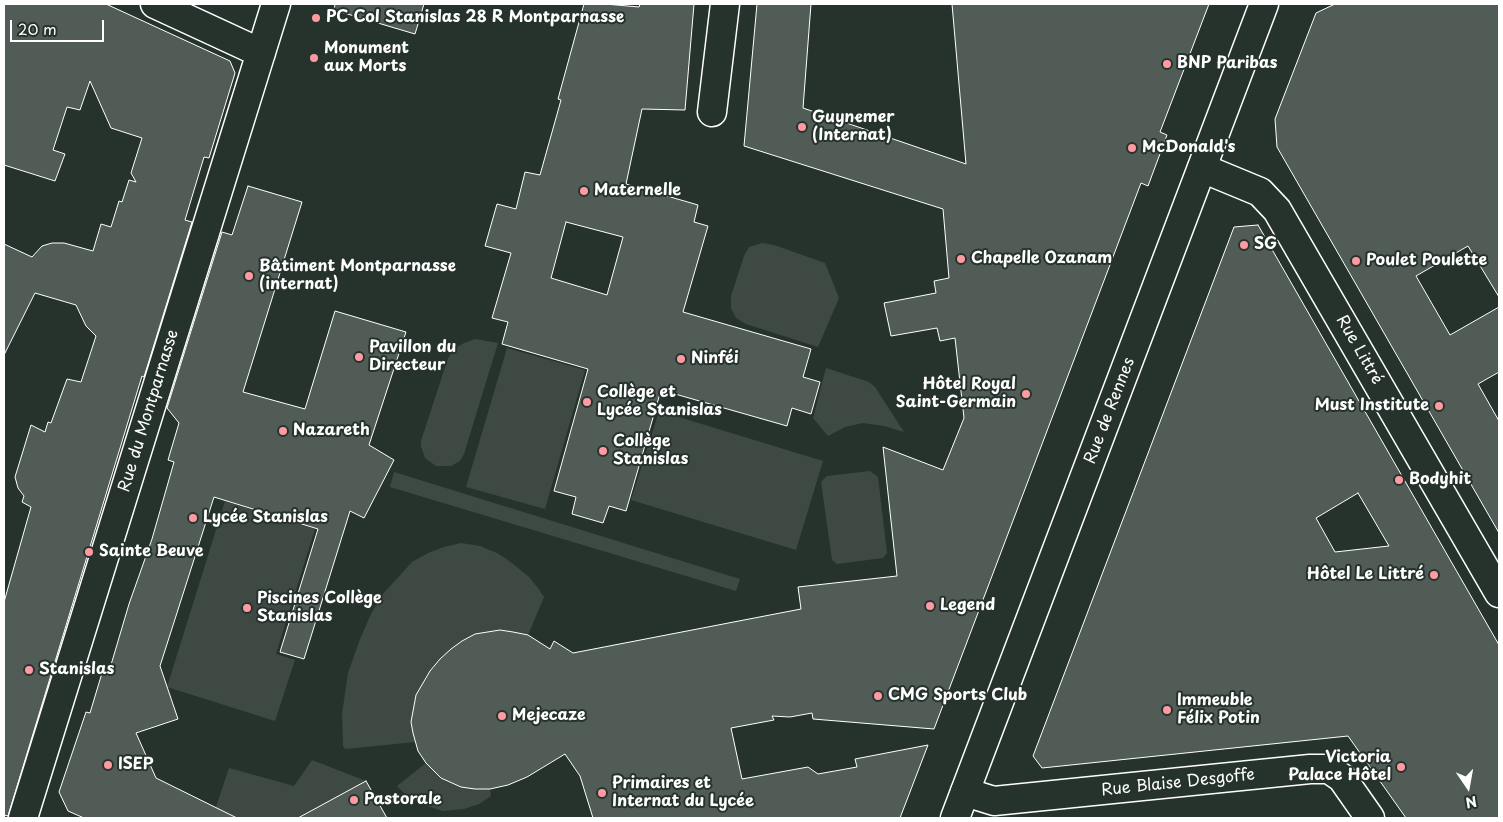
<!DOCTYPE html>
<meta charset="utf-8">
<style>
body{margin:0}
#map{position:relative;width:1503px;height:822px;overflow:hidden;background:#26332d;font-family:"Playpen Sans",sans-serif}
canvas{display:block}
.frame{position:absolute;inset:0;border:5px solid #fff;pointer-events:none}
.north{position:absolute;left:1443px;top:762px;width:50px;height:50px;-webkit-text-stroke:4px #26332d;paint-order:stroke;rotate:168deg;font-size:14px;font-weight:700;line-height:20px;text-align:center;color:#fff}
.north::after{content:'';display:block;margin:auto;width:18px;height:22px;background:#fff;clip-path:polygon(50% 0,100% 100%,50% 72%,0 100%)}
.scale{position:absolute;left:10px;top:20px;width:94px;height:22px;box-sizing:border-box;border:2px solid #fff;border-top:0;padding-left:6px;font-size:15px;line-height:18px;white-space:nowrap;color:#fff;-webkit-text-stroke:4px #26332d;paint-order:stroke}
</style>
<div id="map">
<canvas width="1503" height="822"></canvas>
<div class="frame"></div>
<div class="north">N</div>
<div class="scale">20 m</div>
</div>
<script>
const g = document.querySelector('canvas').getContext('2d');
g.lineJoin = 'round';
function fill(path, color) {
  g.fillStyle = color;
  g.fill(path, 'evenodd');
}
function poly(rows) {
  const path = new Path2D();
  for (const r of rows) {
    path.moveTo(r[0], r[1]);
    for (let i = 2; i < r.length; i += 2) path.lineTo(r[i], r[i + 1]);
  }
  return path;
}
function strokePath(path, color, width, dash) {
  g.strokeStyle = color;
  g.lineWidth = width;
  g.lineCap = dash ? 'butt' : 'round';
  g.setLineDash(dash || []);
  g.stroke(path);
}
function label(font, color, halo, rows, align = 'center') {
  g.font = font + ' "Playpen Sans",sans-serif';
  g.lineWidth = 4;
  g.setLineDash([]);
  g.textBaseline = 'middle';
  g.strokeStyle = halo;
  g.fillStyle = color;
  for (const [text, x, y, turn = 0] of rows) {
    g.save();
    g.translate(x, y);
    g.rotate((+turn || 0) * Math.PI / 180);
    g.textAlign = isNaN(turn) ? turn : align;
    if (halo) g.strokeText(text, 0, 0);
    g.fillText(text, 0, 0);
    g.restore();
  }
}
fill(poly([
 [762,243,774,245,825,263,839,298,818,347,746,324,736,318,731,308,731,296,744,256,749,247],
 [475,339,498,343,464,454,460,461,451,466,436,466,425,458,421,446,421,441,448,358,454,349,464,343],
 [507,348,585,370,545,509,466,487],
 [826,368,869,382,875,387,904,432,884,426,863,423,845,427,828,436,813,418],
 [659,411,823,461,796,550,631,500],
 [870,471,878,477,887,553,883,558,837,564,832,560,821,482,827,476],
 [394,472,740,579,736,591,390,487],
 [225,501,315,529,276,654,295,660,275,721,167,687],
 [461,543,480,546,497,553,508,560,528,576,538,588,544,597,528,635,513,632,500,630,475,634,462,641,440,659,430,671,416,695,411,722,415,742,345,749,343,746,342,714,348,673,360,639,371,614,382,595,412,562,428,553,444,547],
 [312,760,366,781,298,818,211,818,203,804,216,807,229,768,294,786],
 [426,763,441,778,462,787,475,789,490,789,491,796,479,804,464,809,443,811,424,805,408,797,397,786]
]), '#3e4944');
const building = poly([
 [4,4,106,4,230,61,235,73,209,158,204,157,185,220,192,222,144,377,142,376,8,816,4,815,4,602,31,507,22,502,24,496,18,488,15,477,31,425,45,432,48,422,51,423,67,379,81,382,96,336,86,326,76,305,35,293,4,355,4,244,32,257,42,246,52,243,64,243,93,251,101,224,111,227,119,201,122,202,129,180,136,182,131,173,142,138,111,128,90,81,80,110,67,107,53,150,65,154,55,181,4,165,4,4],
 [335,4,424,4,415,34,334,10,335,4],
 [584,4,605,4,639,7,640,4,694,4,685,110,642,109,626,184,698,205,694,222,708,226,683,312,811,349,803,377,820,382,811,414,792,408,787,426,661,390,626,511,609,506,603,523,572,514,576,497,554,491,588,369,502,344,508,322,492,318,511,253,485,246,497,204,516,209,525,172,540,175,561,100,558,99,584,4],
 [566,222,623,237,607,295,551,278,566,222],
 [757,4,811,4,803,108,966,164,952,4,1209,4,1160,132,1167,135,1148,186,1141,183,934,729,813,719,812,713,790,717,772,716,774,720,731,728,742,779,808,767,818,774,857,767,855,759,928,745,900,818,593,818,580,776,565,754,527,777,508,785,490,789,475,789,461,787,441,778,426,763,418,751,413,733,411,722,416,695,430,671,440,659,451,649,462,641,475,634,500,630,513,632,528,635,550,649,554,641,573,653,801,609,798,587,897,576,883,447,943,470,964,418,955,338,940,341,937,328,891,336,884,303,936,293,934,281,949,278,943,209,744,146,757,4],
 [1335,4,1499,4,1499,297,1468,246,1416,276,1450,335,1499,307,1499,372,1478,384,1499,421,1499,533,1277,147,1275,119,1316,13,1335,4],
 [248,186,302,202,243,392,305,409,335,311,406,332,369,445,394,460,364,518,350,511,304,659,280,652,318,529,214,497,160,666,178,719,136,733,156,778,237,818,84,818,68,811,59,792,86,712,90,713,102,673,108,675,129,604,152,539,174,462,168,460,179,423,167,408,222,232,232,235,248,186],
 [1258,225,1499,645,1499,818,1406,818,1348,736,1042,768,1033,756,1234,227,1258,225],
 [1358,493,1389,546,1335,552,1316,518,1358,493],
 [366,781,387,818,298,818,366,781]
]);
fill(building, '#515c57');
strokePath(building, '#fff', 1);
const minor = poly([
 [155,4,261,53],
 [712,112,725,4],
 [1202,168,1260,192,1277,210,1499,593],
 [965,792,994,801,1310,769,1329,769,1342,778,1370,818],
 [23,818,276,4]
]);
const major = poly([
 [955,818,1264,4]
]);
strokePath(minor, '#fff', 31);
strokePath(major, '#fff', 31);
strokePath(minor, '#26332d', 28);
strokePath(major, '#26332d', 28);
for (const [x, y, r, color] of [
 [316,18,5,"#ff9aa2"],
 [314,58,5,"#ff9aa2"],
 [1167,64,5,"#ff9aa2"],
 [802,127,5,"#ff9aa2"],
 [1132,148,5,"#ff9aa2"],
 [584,191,5,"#ff9aa2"],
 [1244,245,5,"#ff9aa2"],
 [961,259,5,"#ff9aa2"],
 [1356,261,5,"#ff9aa2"],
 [249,276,5,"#ff9aa2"],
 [359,357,5,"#ff9aa2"],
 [681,359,5,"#ff9aa2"],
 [1026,394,5,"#ff9aa2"],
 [587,402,5,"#ff9aa2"],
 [1439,406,5,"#ff9aa2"],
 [283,431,5,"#ff9aa2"],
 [603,451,5,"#ff9aa2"],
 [1399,480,5,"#ff9aa2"],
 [193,518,5,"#ff9aa2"],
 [89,552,5,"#ff9aa2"],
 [1434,575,5,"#ff9aa2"],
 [930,606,5,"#ff9aa2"],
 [247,608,5,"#ff9aa2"],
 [29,670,5,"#ff9aa2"],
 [878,696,5,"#ff9aa2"],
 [1167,710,5,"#ff9aa2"],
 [502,716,5,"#ff9aa2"],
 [108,765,5,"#ff9aa2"],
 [1401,767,5,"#ff9aa2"],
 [602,793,5,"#ff9aa2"],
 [354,800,5,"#ff9aa2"]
]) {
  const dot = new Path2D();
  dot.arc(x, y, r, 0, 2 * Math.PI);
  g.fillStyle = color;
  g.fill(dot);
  strokePath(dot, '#26332d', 2);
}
label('bold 16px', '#fff', '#26332d', [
 ["PC Col Stanislas 28 R Montparnasse",326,18],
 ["Monument",324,49],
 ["aux Morts",324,67],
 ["BNP Paribas",1177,64],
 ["Guynemer",812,118],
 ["(Internat)",812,136],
 ["McDonald's",1142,148],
 ["Maternelle",594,191],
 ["SG",1254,245],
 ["Chapelle Ozanam",971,259],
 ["Poulet Poulette",1366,261],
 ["Bâtiment Montparnasse",259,267],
 ["(internat)",259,285],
 ["Pavillon du",369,348],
 ["Directeur",369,366],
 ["Ninféi",691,359],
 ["Hôtel Royal",1016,385,"right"],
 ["Saint-Germain",1016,403,"right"],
 ["Collège et",597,393],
 ["Lycée Stanislas",597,411],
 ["Must Institute",1429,406,"right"],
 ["Nazareth",293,431],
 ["Collège",613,442],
 ["Stanislas",613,460],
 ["Bodyhit",1409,480],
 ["Lycée Stanislas",203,518],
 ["Sainte Beuve",99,552],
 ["Hôtel Le Littré",1424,575,"right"],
 ["Piscines Collège",257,599],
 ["Stanislas",257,617],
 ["Legend",940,606],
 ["Stanislas",39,670],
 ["CMG Sports Club",888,696],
 ["Immeuble",1177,701],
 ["Félix Potin",1177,719],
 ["Mejecaze",512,716],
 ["Victoria",1391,758,"right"],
 ["Palace Hôtel",1391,776,"right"],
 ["ISEP",118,765],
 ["Primaires et",612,784],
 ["Internat du Lycée",612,802],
 ["Pastorale",364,800]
], 'left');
label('16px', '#fff', '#26332d', [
 ["Rue Littré",1359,350,60],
 ["Rue du Montparnasse",149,411,-73],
 ["Rue de Rennes",1110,411,-69],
 ["Rue Blaise Desgoffe",1178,783,-6]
]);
</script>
